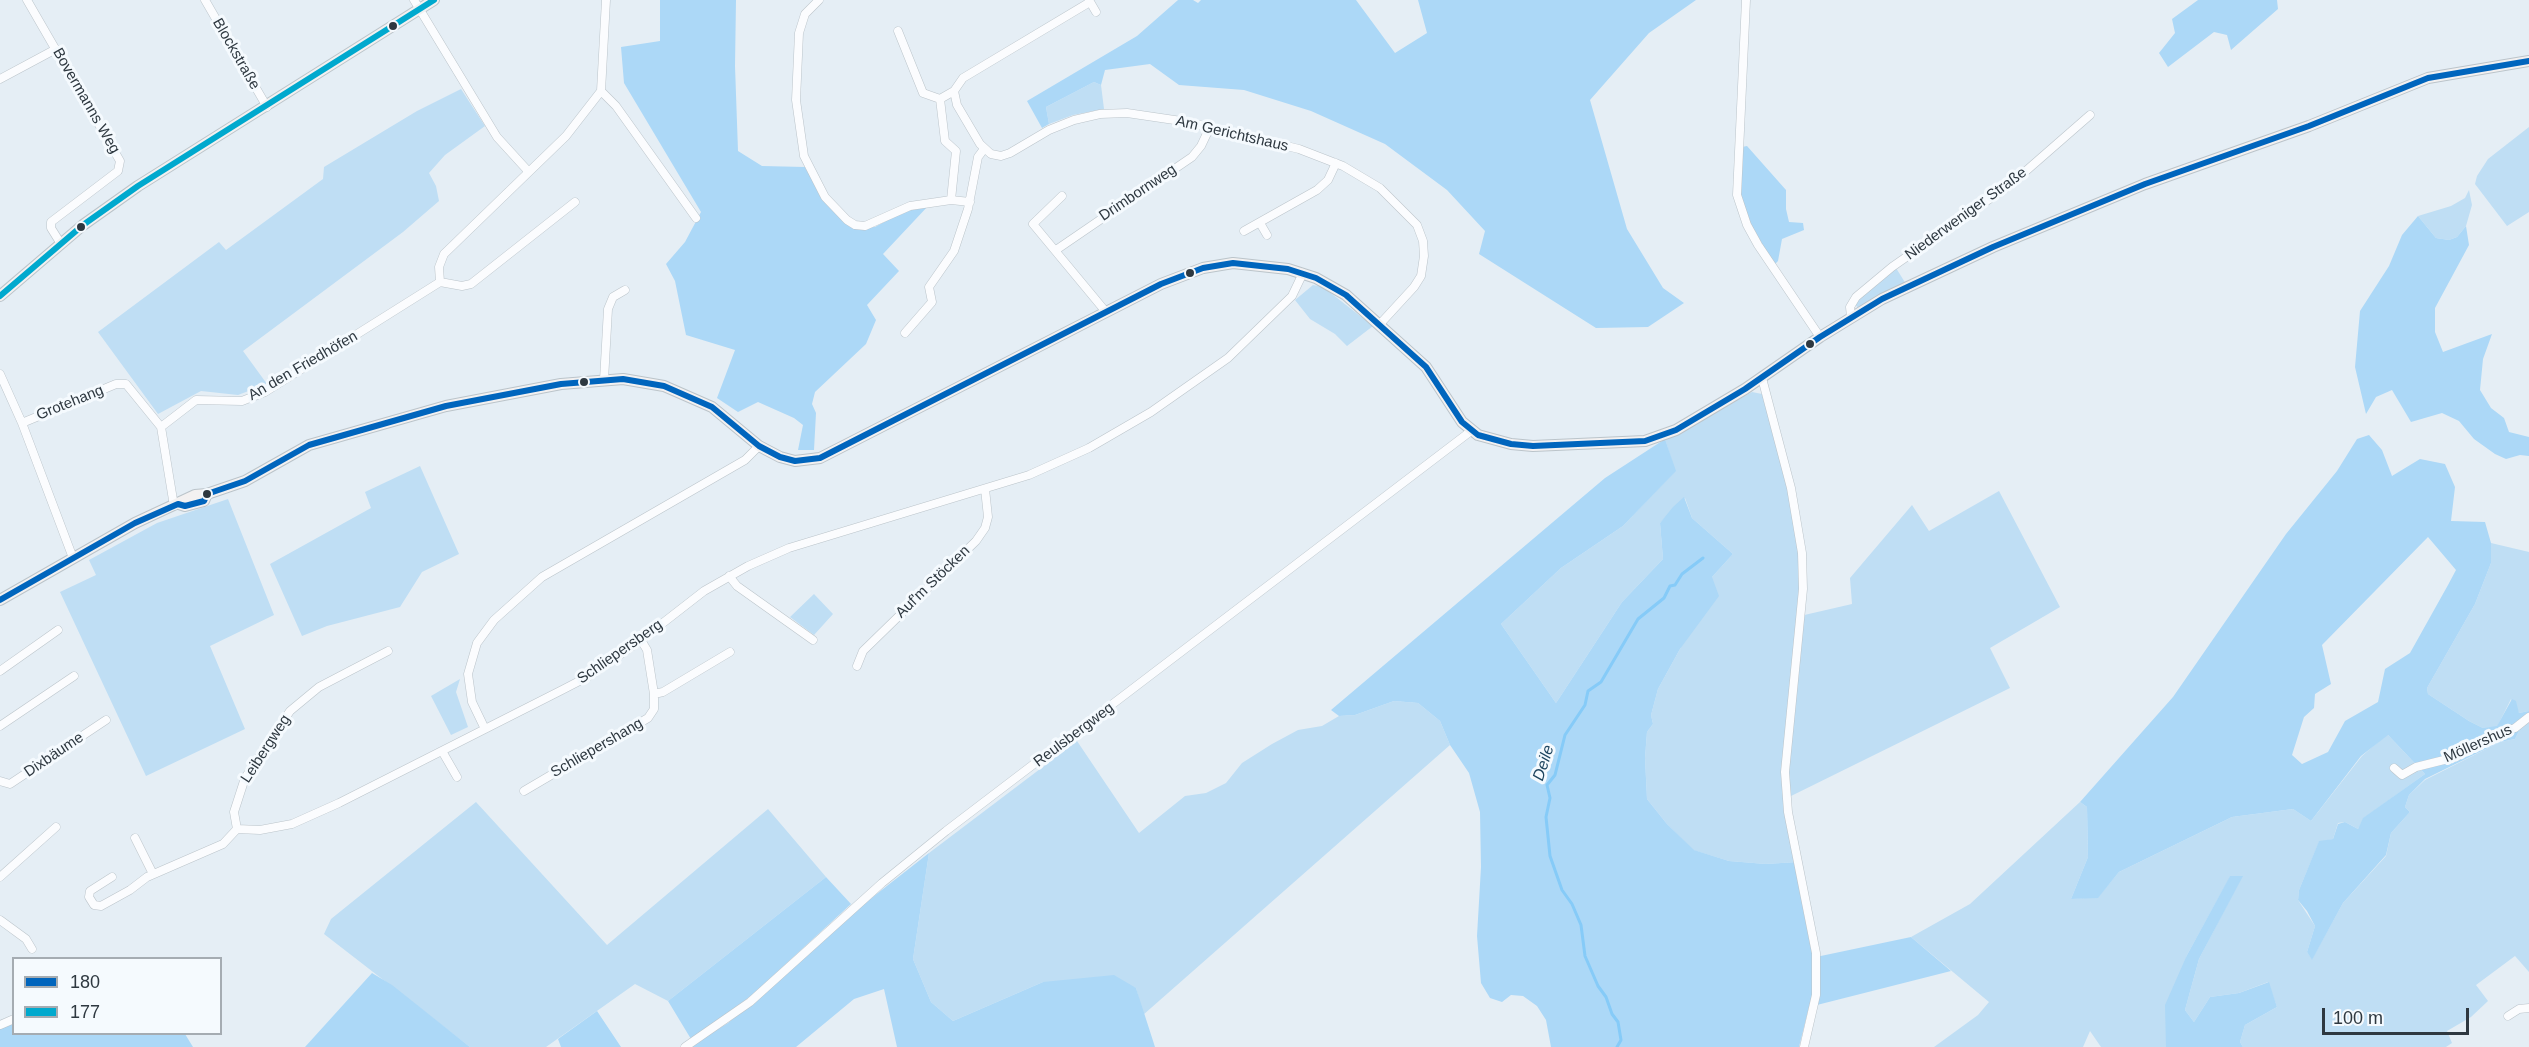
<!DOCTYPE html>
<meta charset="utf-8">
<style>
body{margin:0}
#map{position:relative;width:2529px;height:1047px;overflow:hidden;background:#e5eef5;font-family:Arial,sans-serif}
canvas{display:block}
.legend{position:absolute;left:12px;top:957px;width:210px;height:78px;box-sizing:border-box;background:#f5fafe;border:2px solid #a5acb2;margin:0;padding:8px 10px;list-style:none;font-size:18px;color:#2e3840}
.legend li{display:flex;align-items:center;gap:12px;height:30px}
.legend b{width:30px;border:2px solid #a5acb2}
.scale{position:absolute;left:2322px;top:1008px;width:147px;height:27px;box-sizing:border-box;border:3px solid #2e3840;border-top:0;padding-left:8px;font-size:18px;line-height:21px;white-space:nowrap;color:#2e3840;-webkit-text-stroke:4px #f5fafe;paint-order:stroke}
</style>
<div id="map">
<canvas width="2529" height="1047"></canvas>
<ul class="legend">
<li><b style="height:8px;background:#0065bd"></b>180</li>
<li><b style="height:8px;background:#00a9ce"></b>177</li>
</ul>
<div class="scale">100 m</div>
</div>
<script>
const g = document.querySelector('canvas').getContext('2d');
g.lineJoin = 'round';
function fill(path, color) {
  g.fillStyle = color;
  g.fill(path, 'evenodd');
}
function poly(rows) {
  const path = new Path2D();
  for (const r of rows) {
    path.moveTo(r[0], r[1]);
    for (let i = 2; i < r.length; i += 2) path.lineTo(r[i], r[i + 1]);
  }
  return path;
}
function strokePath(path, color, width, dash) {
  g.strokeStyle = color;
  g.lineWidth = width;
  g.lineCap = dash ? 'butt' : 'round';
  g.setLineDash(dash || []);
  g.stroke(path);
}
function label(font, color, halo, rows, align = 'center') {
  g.font = font + ' Arial,sans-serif';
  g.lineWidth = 6;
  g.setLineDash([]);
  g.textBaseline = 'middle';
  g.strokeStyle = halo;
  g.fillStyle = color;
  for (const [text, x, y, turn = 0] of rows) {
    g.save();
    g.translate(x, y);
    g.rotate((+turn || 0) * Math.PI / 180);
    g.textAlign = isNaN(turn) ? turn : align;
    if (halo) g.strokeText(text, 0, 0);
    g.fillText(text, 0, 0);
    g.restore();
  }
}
fill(poly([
 [1094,82,1101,85,1104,109,1073,115,1049,124,1046,107],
 [461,89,485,126,445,155,429,173,436,186,439,201,403,232,243,351,267,384,238,395,201,391,158,414,98,332,219,242,226,250,323,179,324,167,417,111],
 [2529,127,2529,212,2507,226,2475,184,2477,176,2488,159],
 [2469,190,2472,205,2466,226,2457,237,2449,240,2436,238,2418,216,2451,206,2465,198],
 [1896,268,1906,284,1859,308,1855,305,1856,300],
 [1313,285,1323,287,1373,326,1347,346,1335,334,1310,319,1295,300],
 [1752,392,1762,394,1797,516,1800,616,1852,604,1850,578,1912,505,1929,531,1999,491,2060,607,1990,648,2010,688,1787,798,1797,862,1766,864,1729,861,1693,850,1667,824,1647,799,1645,758,1647,732,1653,724,1651,715,1658,689,1680,649,1712,577,1733,554,1692,518,1685,498,1660,523,1663,559,1622,602,1556,703,1501,624,1561,568,1623,526,1675,471,1665,439],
 [420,466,459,554,422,572,400,607,327,626,302,636,270,564,371,508,365,492],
 [228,499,274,615,210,646,245,729,146,776,60,592,96,575,89,560,157,523],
 [2491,543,2529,552,2529,711,2519,713,2511,699,2497,727,2483,728,2469,721,2428,694,2427,688,2475,604,2491,563],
 [814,594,833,614,814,635,790,617],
 [460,679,456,692,468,727,451,735,431,696],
 [1394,701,1418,703,1440,721,1450,745,1143,1015,1136,988,1043,982,953,1021,931,1002,913,959,929,853,1077,741,1139,833,1185,796,1206,793,1226,783,1242,763,1272,744,1298,730,1322,726,1339,716,1355,715],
 [2529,721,2529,972,2515,956,2476,985,2488,1001,2471,1017,2447,1031,2452,1043,2446,1047,2243,1047,2240,1042,2245,1025,2277,1007,2268,982,2239,993,2210,997,2194,1022,2185,1010,2199,959,2242,876,2230,877,2187,955,2166,1047,2101,1047,2090,1031,2083,1047,1934,1047,1978,1015,1989,1002,1911,937,1970,904,2080,802,2087,807,2088,857,2071,899,2098,897,2119,872,2232,817,2293,809,2311,821,2362,756,2387,734,2425,774,2364,818,2358,829,2345,822,2338,823,2333,839,2319,842,2299,890,2298,900,2315,926,2307,952,2312,959,2343,903,2386,856,2391,833,2410,812,2405,807,2409,795,2425,780,2500,742,2515,739,2521,727],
 [476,802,607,945,768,809,826,877,668,1001,635,984,546,1047,470,1047,324,934,331,919]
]), '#bfdef4');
fill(poly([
 [660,0,736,0,735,66,738,151,762,166,805,167,823,199,843,221,854,228,875,227,902,212,929,205,883,254,899,271,867,305,876,320,866,344,815,392,812,404,816,413,814,450,798,450,803,425,794,418,758,402,738,412,717,398,735,350,686,335,675,281,666,264,685,242,701,212,624,83,621,47,660,41],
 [1178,0,1193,0,1198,3,1201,0,1356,0,1395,53,1427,33,1418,0,1696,0,1649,33,1590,100,1627,229,1663,288,1684,303,1648,327,1596,328,1479,254,1485,231,1447,190,1385,144,1311,111,1244,90,1179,85,1150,64,1105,70,1101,85,1094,82,1046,107,1049,124,1042,128,1027,101,1137,36],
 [2198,0,2277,0,2278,9,2231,50,2227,35,2214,32,2168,67,2159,53,2175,33,2172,19],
 [1747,146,1786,190,1786,209,1789,222,1803,223,1804,230,1782,239,1778,261,1773,266,1758,245,1739,202,1742,147],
 [2418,216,2436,238,2449,240,2457,237,2466,226,2469,245,2435,308,2435,332,2443,352,2492,334,2483,359,2480,390,2491,408,2504,418,2509,432,2529,437,2529,456,2520,455,2506,459,2495,454,2474,439,2459,421,2442,413,2411,422,2392,390,2376,397,2366,414,2355,367,2360,311,2389,266,2402,235],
 [2369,435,2382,450,2392,476,2420,459,2445,464,2455,487,2451,521,2485,522,2491,543,2491,563,2475,604,2427,688,2428,694,2469,721,2483,728,2497,726,2512,699,2516,701,2519,713,2529,711,2529,721,2521,727,2515,739,2500,742,2425,779,2409,795,2405,807,2410,812,2391,833,2386,855,2343,903,2312,960,2307,952,2315,926,2307,911,2298,900,2299,890,2319,841,2333,839,2338,824,2345,822,2358,829,2363,818,2425,774,2388,735,2361,756,2311,821,2293,809,2232,817,2119,872,2098,898,2071,899,2088,857,2087,807,2080,802,2173,697,2286,534,2337,471,2357,439],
 [2428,537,2456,570,2448,585,2410,653,2385,669,2378,702,2345,721,2328,752,2302,764,2292,755,2304,717,2314,708,2315,694,2331,684,2322,645],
 [1665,439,1676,471,1623,526,1561,568,1501,624,1556,703,1622,602,1663,559,1660,523,1673,507,1684,497,1692,518,1733,554,1712,577,1719,596,1680,649,1658,689,1651,715,1653,724,1647,732,1645,758,1647,799,1667,824,1694,850,1729,861,1766,864,1797,862,1816,957,1911,937,1951,971,1809,1007,1799,1047,1551,1047,1546,1020,1537,1006,1523,996,1511,995,1502,1002,1490,998,1481,983,1477,936,1481,867,1480,812,1469,773,1450,745,1440,721,1418,703,1394,701,1355,715,1339,716,1331,710,1605,478],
 [929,853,913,959,931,1002,953,1021,1043,982,1114,975,1136,988,1155,1047,897,1047,884,989,854,999,796,1047,688,1047,728,1023,869,900],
 [2230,876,2243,876,2199,959,2185,1010,2194,1022,2210,997,2239,993,2269,982,2277,1007,2245,1025,2240,1042,2243,1047,2166,1047,2165,1005,2187,955],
 [826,877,851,904,751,996,691,1039,668,1001],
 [372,973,392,985,470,1047,305,1047],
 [597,1011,621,1047,561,1047,558,1039],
 [13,1019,14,1034,185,1034,193,1047,0,1047,0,1026]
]), '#acd8f7');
strokePath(poly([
 [1617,1047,1621,1040,1618,1022,1612,1014,1606,997,1598,986,1585,956,1581,925,1572,904,1562,890,1550,856,1546,817,1550,798,1547,785,1555,775,1565,735,1585,705,1588,691,1601,682,1638,619,1664,598,1670,586,1675,585,1682,574,1703,558]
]), '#86cbf8', 3);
const street = poly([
 [27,0,120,161,118,171,51,222,51,228,61,244],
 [205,0,267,107],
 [414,0,497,137,528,171],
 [819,0,805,14,799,33,796,100,804,156,825,197,847,220,855,225,865,226,910,206,951,200,970,202],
 [1089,0,1096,12],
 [1746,0,1737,195,1747,225,1758,245,1820,337],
 [898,31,923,93,940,99,954,91,957,105,980,144,991,154,1001,156,1010,153,1049,130,1074,120,1100,114,1127,113,1188,122,1299,149,1343,166,1380,188,1417,225,1423,241,1424,256,1421,276,1414,287,1380,324],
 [0,79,56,49],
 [601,91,616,106,696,218],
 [954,91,963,78,1090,2],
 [940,99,945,141,956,151,951,200],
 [1062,196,1033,224,1106,312],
 [1260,223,1267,235],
 [1244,231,1317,190,1328,180,1336,163],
 [1056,250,1192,157,1201,146,1210,127],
 [440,282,462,286,471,284,575,202],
 [1851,317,1850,307,1856,297,1892,267,2011,184,2090,115],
 [905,333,932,302,929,287,954,251,968,209,978,157,984,149],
 [0,374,22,423,73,558],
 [1762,378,1791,488,1802,553,1803,589,1785,772,1788,812,1816,953,1816,995,1804,1047],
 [604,380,608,309,613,297,625,290],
 [22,423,116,384,126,384,161,427,174,506],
 [161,427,196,400,242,401,265,392,440,282,439,267,444,254,566,136,601,91,606,0],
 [729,576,737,586,813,640],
 [857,666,863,651,976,541,985,528,988,517,985,489],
 [0,671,58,630],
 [654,694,663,692,730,652],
 [0,726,74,676],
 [485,729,472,702,468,674,477,643,494,620,542,577,745,460,759,446],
 [442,751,457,777],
 [2394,768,2402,775,2416,767,2456,757,2489,736,2515,728,2529,717],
 [0,781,10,784,106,720],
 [524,791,648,718,654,709,654,694,647,650,641,640],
 [237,829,260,830,292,824,339,803,562,690,591,675,641,640,704,591,748,566,789,548,1029,475,1089,448,1151,412,1228,358,1292,296,1303,273],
 [237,829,234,812,245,778,290,711,319,687,388,651],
 [135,838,153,874],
 [0,877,56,827],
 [112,877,90,891,89,897,94,905,101,906,130,890,147,877,223,844,237,829],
 [0,920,26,939,32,949],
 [2508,1016,2519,1009,2529,1008],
 [0,1025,14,1019],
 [685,1047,750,1002,882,883,946,831,1471,431]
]);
const secondary = poly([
 [0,296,83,225,138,186,434,0],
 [179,504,185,506,204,501,207,494],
 [0,600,135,523,195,495,207,494,245,481,309,445,446,406,561,384,623,379,664,386,712,407,759,446,780,457,795,461,820,458,1161,284,1203,268,1233,263,1288,269,1316,278,1346,295,1426,367,1462,422,1478,435,1511,444,1533,446,1645,441,1676,430,1745,389,1820,337,1882,299,1993,247,2145,184,2309,126,2428,78,2529,61]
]);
strokePath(street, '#bbc4ca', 9);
strokePath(secondary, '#bbc4ca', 12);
strokePath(street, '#fbfcfe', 8);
strokePath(secondary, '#f3f1f1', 10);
strokePath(poly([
 [0,600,135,523,178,504,185,506,204,501,207,494,245,481,309,445,446,406,561,384,623,379,664,386,712,407,759,446,780,457,795,461,820,458,1161,284,1203,268,1233,263,1288,269,1316,278,1346,295,1426,367,1462,422,1478,435,1511,444,1533,446,1645,441,1676,430,1745,389,1820,337,1882,299,1993,247,2145,184,2309,126,2428,78,2529,61]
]), '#0065bd', 6);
strokePath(poly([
 [0,296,83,225,138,186,434,0]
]), '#00a9ce', 6);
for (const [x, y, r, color] of [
 [393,26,5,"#2e3840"],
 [81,227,5,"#2e3840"],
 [1190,273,5,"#2e3840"],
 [1810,344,5,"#2e3840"],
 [584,382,5,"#2e3840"],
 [207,494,5,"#2e3840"]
]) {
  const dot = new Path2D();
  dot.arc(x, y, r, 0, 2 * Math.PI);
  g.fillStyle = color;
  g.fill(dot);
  strokePath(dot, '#f5fafe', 2);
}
label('15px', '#2e3840', '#f5fafe', [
 ["Blockstraße",236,54,60],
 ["Bovermanns Weg",86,101,60],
 ["Am Gerichtshaus",1232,134,13],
 ["Drimbornweg",1138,193,-34],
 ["Niederweniger Straße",1966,214,-36],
 ["An den Friedhöfen",303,366,-30],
 ["Grotehang",70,403,-22],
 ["Auf'm Stöcken",933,582,-44],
 ["Schliepersberg",620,652,-35],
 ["Reulsbergweg",1074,735,-37],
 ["Möllershus",2478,744,-24],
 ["Schliepershang",597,748,-30],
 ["Leibergweg",266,749,-57],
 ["Dixbäume",54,755,-34]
]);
label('italic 16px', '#1e455f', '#f5fafe', [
 ["Deile",1544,763,-72]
]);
</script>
